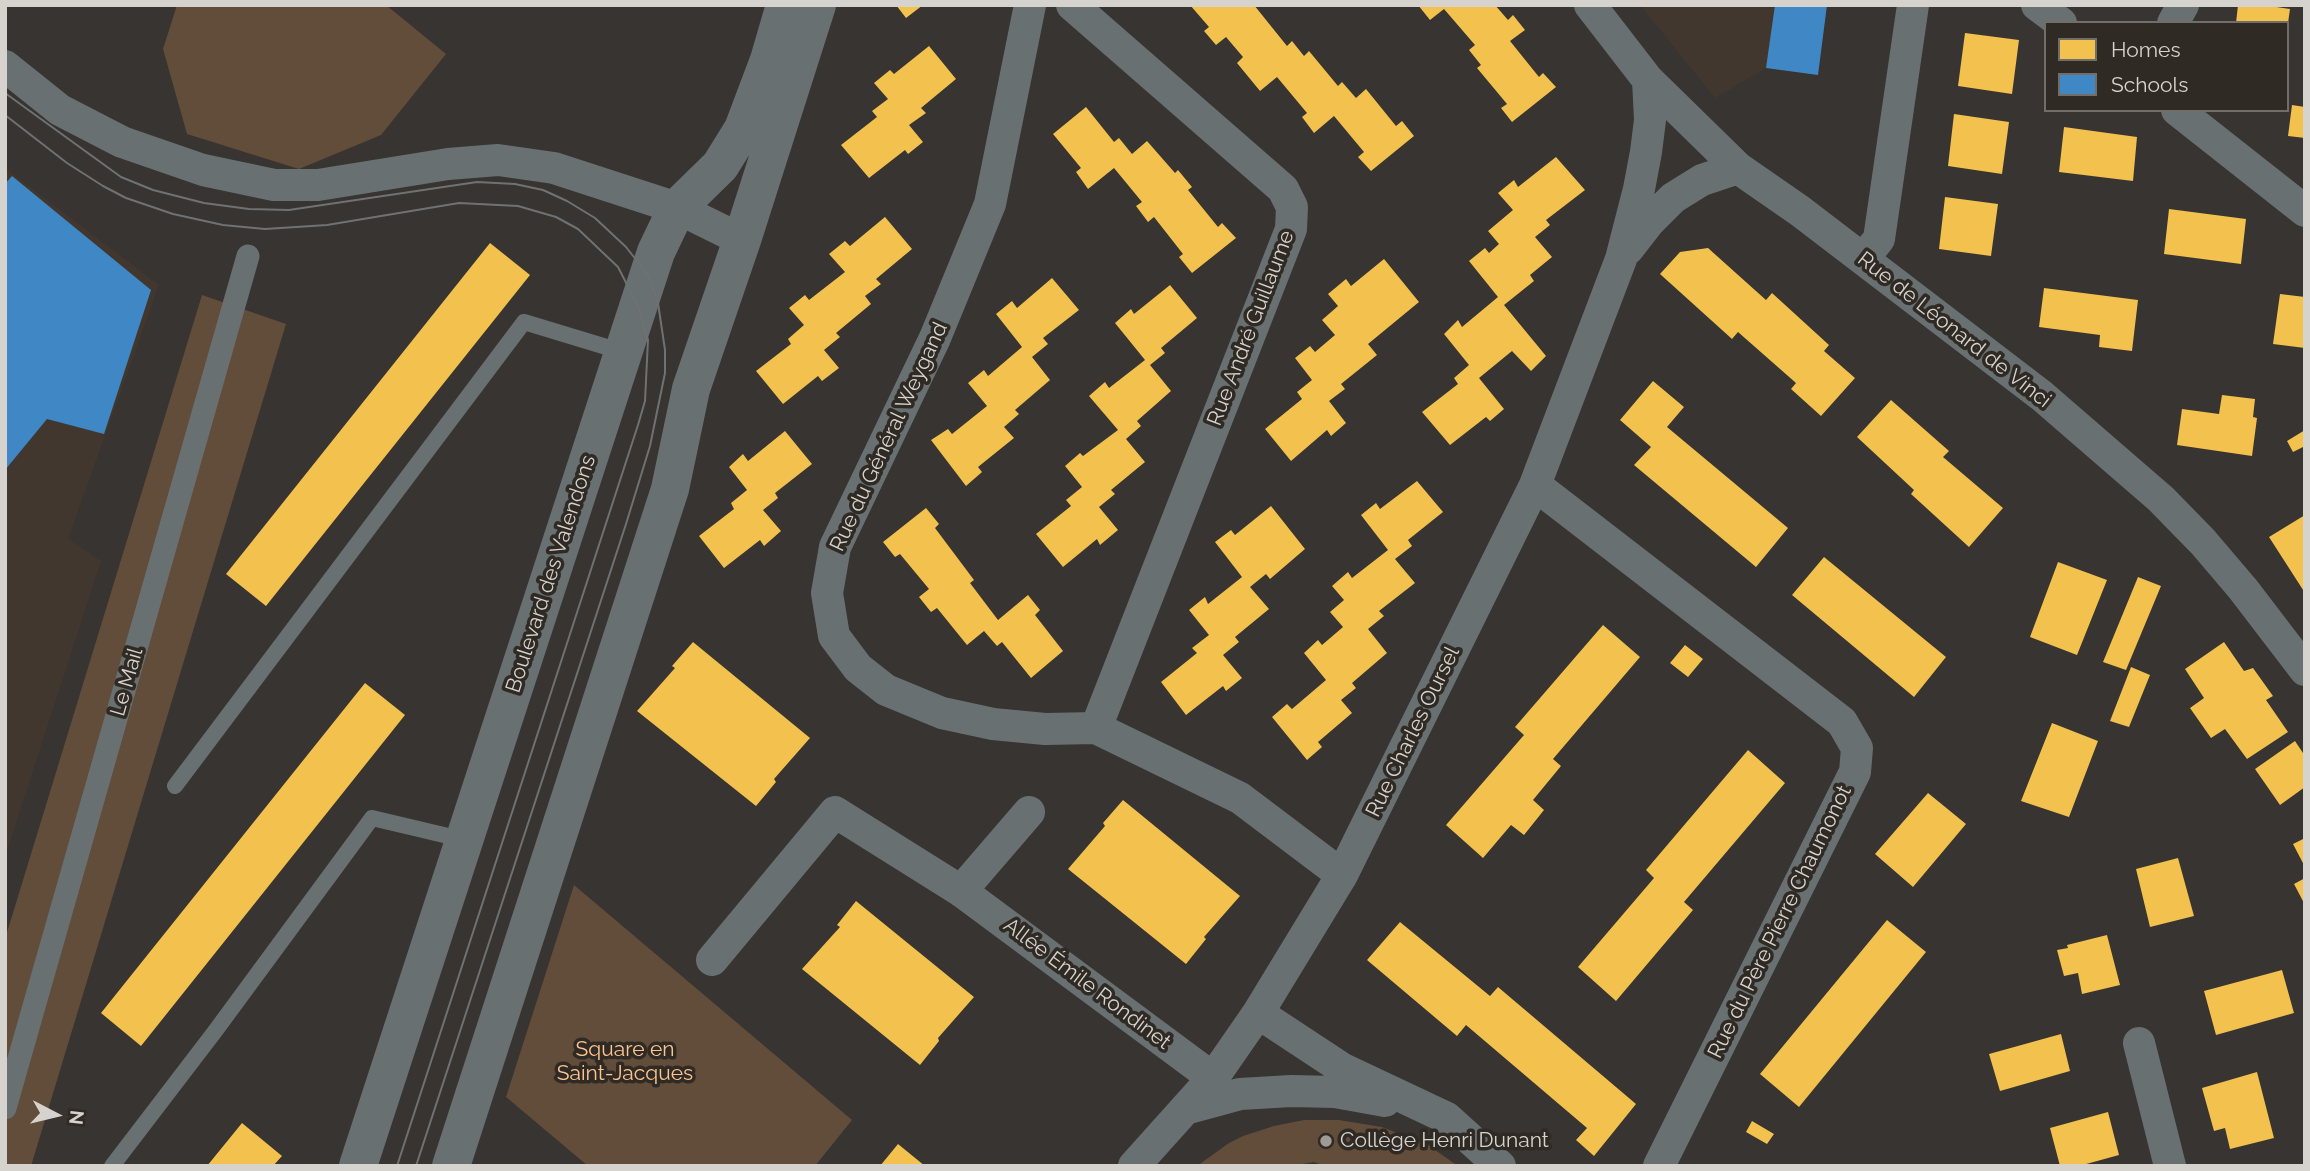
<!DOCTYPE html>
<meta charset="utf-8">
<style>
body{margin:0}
#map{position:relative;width:2310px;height:1171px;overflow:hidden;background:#373431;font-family:Raleway,sans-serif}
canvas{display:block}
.frame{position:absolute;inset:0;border:7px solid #d6d2ce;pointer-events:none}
.legend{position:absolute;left:2044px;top:21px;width:245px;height:91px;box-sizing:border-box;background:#302a24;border:2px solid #726d68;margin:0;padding:9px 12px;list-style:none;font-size:21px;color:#d6d2ce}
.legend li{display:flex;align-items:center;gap:14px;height:35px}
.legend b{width:35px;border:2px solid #726d68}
.north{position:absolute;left:21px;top:1080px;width:70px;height:70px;-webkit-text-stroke:5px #302a24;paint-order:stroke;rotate:97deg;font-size:19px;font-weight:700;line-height:28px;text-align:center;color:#d6d2ce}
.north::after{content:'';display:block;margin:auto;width:24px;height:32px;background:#d6d2ce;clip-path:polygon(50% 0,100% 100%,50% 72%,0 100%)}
</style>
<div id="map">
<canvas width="2310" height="1171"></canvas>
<div class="frame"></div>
<ul class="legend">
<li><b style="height:19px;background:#f2c14e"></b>Homes</li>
<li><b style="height:19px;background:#3f88c5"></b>Schools</li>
</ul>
<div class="north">N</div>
</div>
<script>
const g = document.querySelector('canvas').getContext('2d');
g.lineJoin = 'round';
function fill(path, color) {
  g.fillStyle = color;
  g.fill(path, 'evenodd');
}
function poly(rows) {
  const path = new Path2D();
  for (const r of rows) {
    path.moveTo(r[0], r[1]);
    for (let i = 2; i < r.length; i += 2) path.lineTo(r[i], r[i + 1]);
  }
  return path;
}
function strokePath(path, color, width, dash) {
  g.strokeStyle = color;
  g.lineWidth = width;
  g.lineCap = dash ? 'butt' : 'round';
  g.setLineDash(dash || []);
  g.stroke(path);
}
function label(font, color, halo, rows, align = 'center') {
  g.font = font + ' Raleway,sans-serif';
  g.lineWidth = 7;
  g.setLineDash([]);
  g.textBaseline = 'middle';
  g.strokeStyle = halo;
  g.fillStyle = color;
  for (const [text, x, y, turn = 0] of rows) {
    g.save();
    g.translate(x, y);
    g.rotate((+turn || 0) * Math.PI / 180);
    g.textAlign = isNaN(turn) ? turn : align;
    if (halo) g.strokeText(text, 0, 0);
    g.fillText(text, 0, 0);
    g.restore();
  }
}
fill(poly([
 [1640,5,1827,5,1818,75,1766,68,1715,98],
 [5,168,159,285,68,539,101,561,5,857]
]), '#42372e');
fill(poly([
 [177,5,386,5,446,54,381,135,299,169,187,134,163,49],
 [202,295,286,324,31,1166,5,1166,5,939],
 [574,885,852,1120,815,1166,588,1166,506,1097],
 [1304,1120,1339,1120,1382,1127,1428,1145,1458,1166,1325,1166,1314,1162,1291,1166,1197,1166,1229,1143,1243,1136,1274,1126]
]), '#624d3a');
fill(poly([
 [896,5,923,5,906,18],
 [1190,5,1254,5,1287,46,1292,41,1304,56,1309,51,1338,86,1342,82,1356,98,1366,89,1396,126,1402,121,1414,136,1371,171,1358,157,1364,152,1334,116,1314,133,1302,117,1307,113,1277,77,1260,91,1237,63,1243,57,1226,37,1216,45,1204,31,1209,27],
 [1418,5,1495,5,1508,20,1513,15,1525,30,1510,41,1539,77,1543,73,1556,87,1512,122,1501,108,1507,104,1477,68,1481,65,1469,50,1475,45,1444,9,1430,20],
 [2238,5,2263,5,2290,9,2288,23,2236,23],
 [1965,33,2019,40,2012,94,1958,86],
 [929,46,956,79,921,108,926,113,909,125,923,142,908,154,905,150,869,178,841,145,877,117,872,111,888,99,874,83,890,70,894,74],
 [2292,105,2305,107,2305,138,2288,136],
 [1086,107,1114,142,1119,138,1132,154,1147,141,1175,173,1178,170,1192,187,1188,190,1218,227,1222,223,1236,238,1192,273,1179,257,1183,254,1154,217,1148,222,1136,206,1142,202,1114,168,1088,189,1076,172,1081,168,1053,134],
 [1954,114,2009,122,2002,174,1948,166],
 [2064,127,2137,137,2133,181,2059,172],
 [1556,157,1585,190,1546,220,1550,225,1535,237,1552,257,1530,275,1534,281,1504,305,1546,356,1531,371,1512,351,1479,378,1504,409,1490,421,1486,417,1450,445,1422,412,1458,384,1454,378,1469,365,1444,334,1458,320,1462,327,1498,297,1469,261,1485,248,1489,253,1499,244,1488,231,1513,210,1498,193,1514,180,1518,187],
 [1945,197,1998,204,1991,256,1939,249],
 [2169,209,2246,219,2241,264,2164,254],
 [885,217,912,249,876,279,881,284,865,296,871,304,836,333,840,337,824,350,839,368,822,381,818,376,783,404,756,371,791,344,788,339,804,325,789,308,805,295,809,300,845,272,829,254,845,241,850,246],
 [490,243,530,275,266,606,226,574],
 [1708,248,1766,300,1772,293,1829,345,1824,351,1855,378,1821,416,1791,389,1796,383,1738,332,1732,339,1660,274,1680,252],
 [1384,259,1419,302,1368,344,1377,355,1341,384,1345,389,1329,401,1346,423,1331,436,1327,430,1291,461,1265,429,1302,399,1297,392,1312,380,1295,358,1310,346,1315,352,1335,335,1322,320,1338,306,1328,294,1346,279,1351,286],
 [1052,278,1079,310,1043,338,1048,344,1032,357,1050,380,1015,410,1019,414,1004,427,1014,438,978,467,982,472,966,486,931,440,948,429,952,434,987,406,968,383,984,370,988,376,1022,347,996,314,1012,301,1017,308],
 [1170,285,1197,318,1161,348,1165,353,1150,365,1171,391,1137,421,1141,426,1126,439,1145,462,1111,490,1115,494,1099,507,1118,530,1100,545,1097,539,1063,567,1036,534,1071,506,1066,500,1082,487,1065,466,1080,453,1083,456,1118,430,1089,396,1105,382,1109,388,1145,360,1115,323,1131,309,1134,314],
 [2044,288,2138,300,2132,351,2099,347,2100,335,2039,327],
 [2280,294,2305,297,2305,348,2273,344],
 [1653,381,1684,407,1667,427,1788,528,1756,567,1634,465,1651,447,1620,420],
 [2222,395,2255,399,2253,417,2257,418,2252,456,2177,445,2182,409,2219,414],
 [1891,400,1949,451,1943,457,2003,508,1969,547,1911,494,1914,490,1857,437],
 [2305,430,2305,446,2293,452,2287,441],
 [785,431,812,464,775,493,778,498,763,510,781,531,764,546,760,540,724,568,699,536,734,509,731,503,747,490,729,467,743,454,748,461],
 [1417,481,1443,512,1408,540,1412,546,1395,559,1415,583,1379,611,1384,616,1368,629,1387,653,1352,683,1356,688,1341,700,1352,713,1318,742,1322,747,1307,760,1272,717,1287,704,1292,709,1326,680,1304,653,1318,640,1322,645,1343,627,1330,612,1344,600,1332,586,1348,572,1352,578,1388,550,1361,515,1376,503,1380,509],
 [1271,506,1305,549,1270,579,1266,574,1250,587,1269,609,1235,637,1239,642,1223,655,1242,678,1226,691,1223,686,1186,715,1161,682,1197,653,1192,648,1209,635,1189,610,1205,597,1208,604,1242,577,1215,542,1231,530,1235,535],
 [926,508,939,524,935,528,974,580,970,583,998,620,1028,595,1040,610,1035,615,1063,651,1031,678,1002,642,997,646,984,631,967,645,937,608,931,612,919,597,929,589,900,554,895,557,883,542],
 [2305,515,2305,593,2269,537],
 [1824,557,1946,657,1914,697,1792,595],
 [2058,562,2107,580,2077,655,2030,637],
 [2138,577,2161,586,2126,670,2103,662],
 [1603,625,1640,657,1553,759,1561,766,1533,800,1544,810,1524,835,1511,825,1483,858,1446,825,1524,735,1515,727],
 [693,642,810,738,774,779,776,782,756,806,637,711,675,668,672,666],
 [2224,642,2244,671,2253,668,2273,696,2266,700,2288,732,2247,759,2225,729,2211,738,2190,708,2204,698,2185,669],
 [1685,645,1703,659,1688,677,1670,663],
 [2131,667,2150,675,2129,727,2110,721],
 [365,683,405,715,141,1046,101,1013],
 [2052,723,2098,741,2069,817,2021,801],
 [2295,741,2305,756,2305,787,2280,805,2255,769],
 [1748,750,1785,783,1684,902,1693,910,1616,1001,1578,967,1654,878,1646,870],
 [1928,793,1966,824,1913,887,1875,854],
 [1123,800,1240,896,1204,937,1206,939,1186,964,1068,869,1105,826,1103,823],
 [2305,838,2305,867,2293,844],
 [2178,858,2194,916,2150,927,2136,869],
 [2305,878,2305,905,2294,884],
 [856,901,974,997,938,1038,939,1041,920,1065,802,969,840,927,837,925],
 [1887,920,1926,952,1799,1107,1760,1074],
 [1400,922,1490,996,1498,987,1636,1104,1594,1156,1576,1140,1587,1128,1466,1025,1457,1036,1367,960],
 [2107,935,2120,985,2082,994,2078,973,2064,976,2057,950,2068,948,2067,945],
 [2282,970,2294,1013,2216,1035,2204,991],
 [2061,1034,2070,1071,2000,1091,1989,1054],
 [2257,1072,2274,1138,2230,1149,2225,1128,2214,1131,2202,1088],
 [2108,1112,2119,1155,2079,1166,2060,1166,2050,1128],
 [1752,1121,1774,1134,1767,1144,1746,1132],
 [242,1123,282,1156,273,1166,207,1166],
 [898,1144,925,1166,880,1166]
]), '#f2c14e');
fill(poly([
 [1775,5,1827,5,1818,75,1766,68],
 [12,176,151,290,104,434,47,419,5,470,5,184]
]), '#3f88c5');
strokePath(poly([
 [175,786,524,322,623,352],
 [112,1166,216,1030,372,818,465,840]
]), '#697072', 16);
strokePath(poly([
 [5,1108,248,256]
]), '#697072', 23);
strokePath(poly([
 [1030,5,990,204,935,338,835,547,827,593,834,636,858,668,886,690,942,713,993,724,1045,729,1096,728,1240,798,1342,875],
 [1072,5,1283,189,1292,207,1291,229,1096,728],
 [1590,5,1648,80,1738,168,1800,211,2042,396,2161,499,2203,542,2243,589,2305,670],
 [2037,5,2061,23],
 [2173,23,2183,5],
 [5,66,60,110,122,142,203,170,274,185,318,185,448,164,498,160,554,168,677,208,742,240],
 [2177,110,2305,211],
 [1628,249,1649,222,1673,198,1702,180,1738,168],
 [1863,259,1879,239,1913,5],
 [1535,485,1842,722,1857,748,1855,772,1659,1166],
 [961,891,1029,812],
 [712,960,835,812,961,891,1213,1078],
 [1258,1013,1343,1069,1447,1118,1500,1166],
 [2139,1043,2170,1166],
 [1185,1109,1240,1094,1291,1091,1335,1092,1385,1101],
 [1134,1166,1213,1078,1258,1013,1342,875,1535,485,1621,259,1639,189,1646,152,1650,120,1648,80]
]), '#697072', 32);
strokePath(poly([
 [358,1166,656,252,677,208,720,166,743,129,769,60,785,5],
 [451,1166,670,489,691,389,742,240,817,5]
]), '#697072', 38);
strokePath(poly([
 [5,93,121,177,153,190,204,203,249,209,289,210,477,182,515,184,543,190,567,201,595,218,626,247,648,275,658,303,665,350,665,373,650,446,626,524,416,1166],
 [5,115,67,163,103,186,126,198,173,214,223,225,265,229,327,225,459,203,518,206,556,217,578,229,618,267,638,306,648,340,645,401,638,425,397,1166]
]), '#6f7172', 2);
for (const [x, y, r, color] of [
 [1326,1141,7,"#9e9b97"]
]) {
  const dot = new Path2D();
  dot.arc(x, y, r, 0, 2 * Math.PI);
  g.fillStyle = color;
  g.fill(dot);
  strokePath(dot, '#302a24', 2.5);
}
label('21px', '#d6d2ce', '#302a24', [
 ["Rue André Guillaume",1251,328,-69],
 ["Rue de Léonard de Vinci",1954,330,38],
 ["Rue du Général Weygand",889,437,-65],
 ["Boulevard des Valendons",551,574,-72],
 ["Le Mail",127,682,-74],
 ["Rue Charles Oursel",1413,732,-64],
 ["Rue du Père Pierre Chaumonot",1780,922,-64],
 ["Allée Émile Rondinet",1087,984,37]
]);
label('21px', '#fcc491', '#302a24', [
 ["Square en",625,1050],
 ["Saint-Jacques",625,1074]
]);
label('21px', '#d6d2ce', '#302a24', [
 ["Collège Henri Dunant",1340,1141]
], 'left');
</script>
